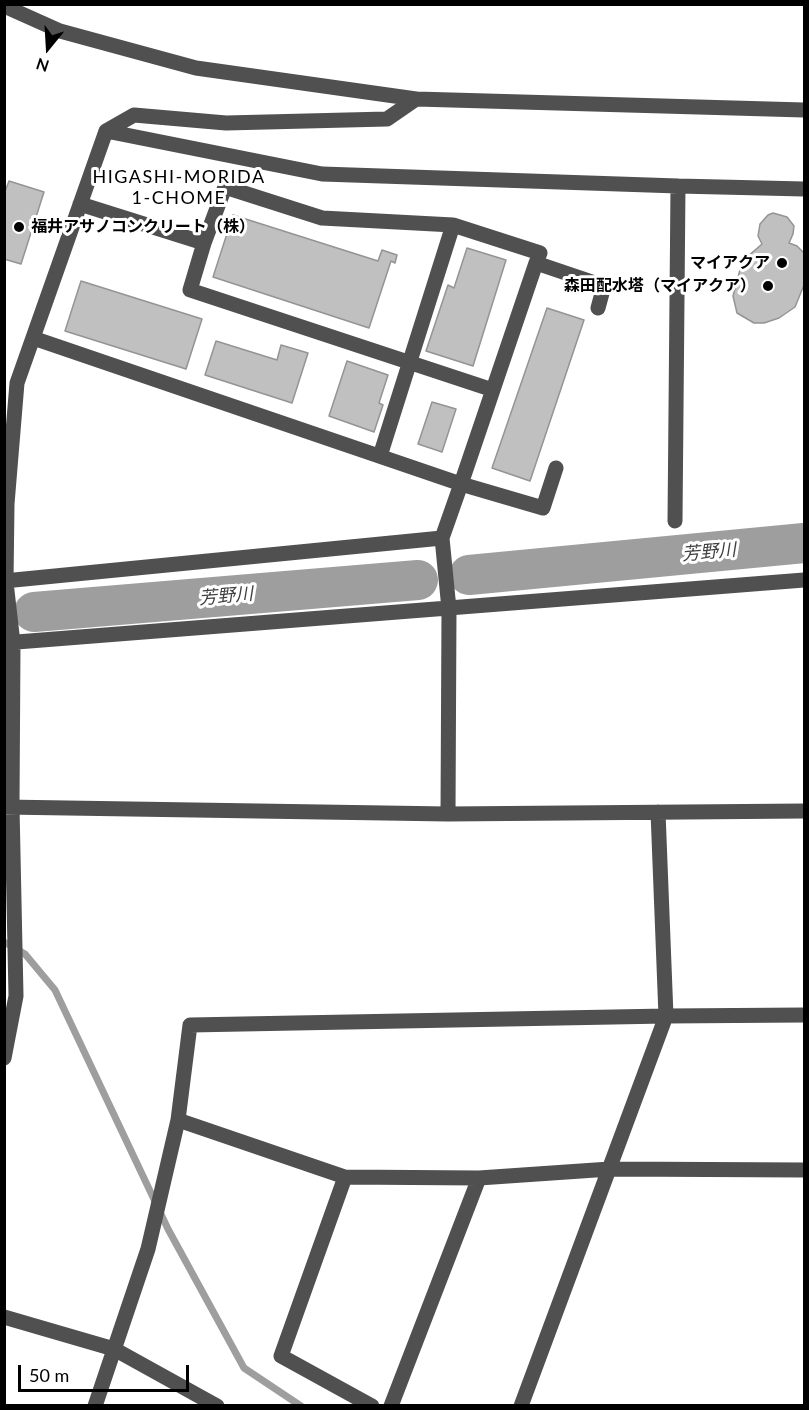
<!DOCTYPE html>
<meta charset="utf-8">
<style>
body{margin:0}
#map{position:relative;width:809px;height:1410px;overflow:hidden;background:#fff;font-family:Lato,sans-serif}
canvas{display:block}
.frame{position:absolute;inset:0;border:6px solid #000;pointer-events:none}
.north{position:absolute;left:18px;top:18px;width:60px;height:60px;-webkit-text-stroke:4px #fff;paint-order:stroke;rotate:198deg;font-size:16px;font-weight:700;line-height:24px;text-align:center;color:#000}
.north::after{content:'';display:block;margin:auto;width:21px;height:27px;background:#000;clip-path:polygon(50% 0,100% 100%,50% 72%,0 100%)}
.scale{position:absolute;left:18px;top:1365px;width:171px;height:27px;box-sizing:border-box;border:3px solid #000;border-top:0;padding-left:8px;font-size:18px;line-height:21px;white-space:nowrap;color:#000;-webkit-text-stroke:4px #fff;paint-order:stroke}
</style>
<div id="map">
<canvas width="809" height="1410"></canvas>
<div class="frame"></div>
<div class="north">N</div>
<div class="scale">50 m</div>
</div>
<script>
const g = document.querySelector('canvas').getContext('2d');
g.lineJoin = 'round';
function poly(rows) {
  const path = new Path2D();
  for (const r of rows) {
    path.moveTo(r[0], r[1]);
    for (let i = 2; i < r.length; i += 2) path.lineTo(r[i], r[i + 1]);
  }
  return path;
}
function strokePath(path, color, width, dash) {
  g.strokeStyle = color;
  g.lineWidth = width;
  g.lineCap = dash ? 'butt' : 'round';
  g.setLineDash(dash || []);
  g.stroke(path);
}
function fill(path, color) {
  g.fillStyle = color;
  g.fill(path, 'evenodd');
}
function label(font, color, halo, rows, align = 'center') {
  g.font = font + ' Lato,"Noto Sans JP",sans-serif';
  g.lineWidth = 6;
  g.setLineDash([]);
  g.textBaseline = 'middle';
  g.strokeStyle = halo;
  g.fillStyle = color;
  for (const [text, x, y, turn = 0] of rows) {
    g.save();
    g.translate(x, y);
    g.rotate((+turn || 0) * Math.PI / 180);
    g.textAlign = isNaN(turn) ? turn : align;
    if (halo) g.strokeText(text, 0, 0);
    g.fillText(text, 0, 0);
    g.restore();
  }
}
strokePath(poly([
 [4,942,25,954,55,990,168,1229,244,1368,301,1406]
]), '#9e9e9e', 7);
strokePath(poly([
 [469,575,804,543],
 [34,612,418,580]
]), '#9e9e9e', 40);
const building = poly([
 [9,181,44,192,21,264,4,259,4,194,9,181],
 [773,213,787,217,794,226,793,234,789,243,797,246,804,253,804,285,795,307,779,318,764,323,754,323,737,313,733,296,741,266,747,257,762,244,758,236,760,224,768,215,773,213],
 [233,215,378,261,382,250,397,255,395,263,391,261,369,328,213,277,233,215],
 [467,248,506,260,473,366,426,351,448,285,454,288,467,248],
 [81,281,202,319,186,369,65,331,81,281],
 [547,308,584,320,530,481,492,468,547,308],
 [216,341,277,360,281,345,308,353,292,403,205,375,216,341],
 [347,361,388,375,379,403,383,405,374,432,329,416,347,361],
 [432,402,456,409,442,452,418,444,432,402]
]);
fill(building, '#c0c0c0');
strokePath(building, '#949494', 1.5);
strokePath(poly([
 [4,6,60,31,196,68,416,99,804,110],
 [106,131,322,174,678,186],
 [80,204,204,243,190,290,493,390],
 [204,243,225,187,322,218,453,225],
 [33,338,461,484,442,538],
 [380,456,453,225,540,253,536,263],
 [556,468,543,508,461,484,536,263,604,286,598,308],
 [675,521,678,186,804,189],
 [4,581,442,538,449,609,448,814],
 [4,643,804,580],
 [4,807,448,814,804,811],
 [4,1058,16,996,12,807,13,643,6,582,7,504,17,383,106,131,134,115,226,123,387,119,416,99],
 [178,1120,345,1177,479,1178,610,1169,804,1170],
 [345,1177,281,1356,372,1406],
 [4,1317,114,1349,217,1406],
 [95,1406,148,1249,178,1120,190,1025,666,1016,804,1015],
 [391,1406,479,1178],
 [521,1406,666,1016,658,812]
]), '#505050', 15);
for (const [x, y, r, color] of [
 [19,227,6,"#000"],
 [782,263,6,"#000"],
 [768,286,6,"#000"]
]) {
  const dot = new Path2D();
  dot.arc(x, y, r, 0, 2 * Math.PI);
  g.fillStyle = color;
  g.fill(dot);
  strokePath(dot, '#fff', 2);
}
label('bold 16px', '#000', '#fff', [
 ["福井アサノコンクリート（株）",31,227,"left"],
 ["マイアクア",770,263],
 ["森田配水塔（マイアクア）",756,286]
], 'right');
g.letterSpacing = '1.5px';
label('18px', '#000', '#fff', [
 ["HIGASHI-MORIDA",179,177],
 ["1-CHOME",179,198]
]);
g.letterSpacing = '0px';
label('italic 18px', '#3f3f3f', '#fff', [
 ["芳野川",709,552,-5],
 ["芳野川",226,596,-5]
]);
</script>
